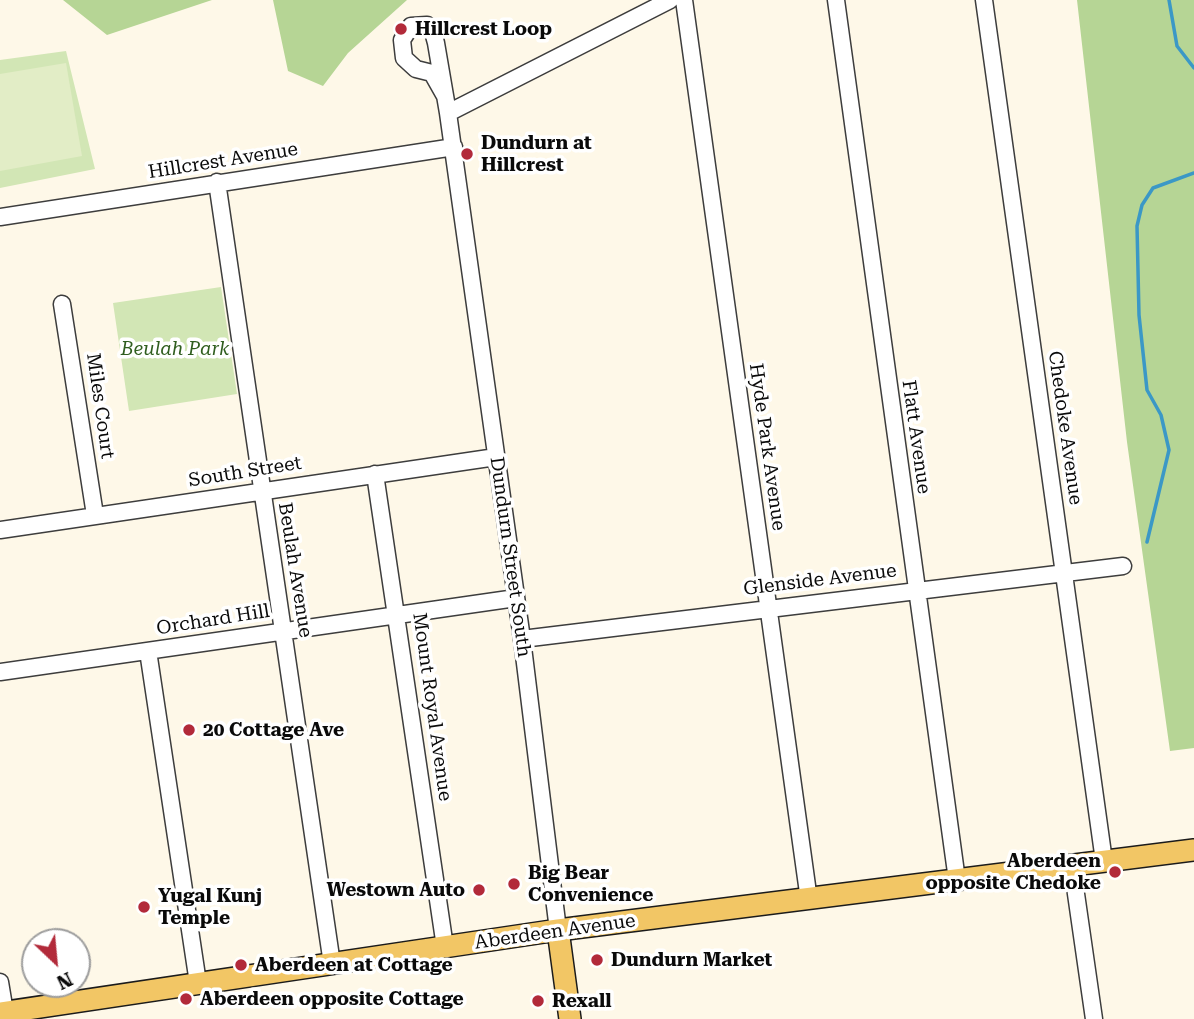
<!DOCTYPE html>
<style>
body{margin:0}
#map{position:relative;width:1194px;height:1019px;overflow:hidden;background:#fef8e8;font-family:"Roboto Serif",serif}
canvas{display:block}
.north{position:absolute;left:21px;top:928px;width:70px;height:70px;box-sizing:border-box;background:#fff;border:2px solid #9d9d9d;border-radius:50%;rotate:154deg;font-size:19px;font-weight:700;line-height:28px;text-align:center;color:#0a0a0a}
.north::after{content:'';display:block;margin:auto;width:24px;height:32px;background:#b22a3a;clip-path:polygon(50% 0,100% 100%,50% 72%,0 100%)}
</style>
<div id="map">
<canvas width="1194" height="1019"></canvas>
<div class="north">N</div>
</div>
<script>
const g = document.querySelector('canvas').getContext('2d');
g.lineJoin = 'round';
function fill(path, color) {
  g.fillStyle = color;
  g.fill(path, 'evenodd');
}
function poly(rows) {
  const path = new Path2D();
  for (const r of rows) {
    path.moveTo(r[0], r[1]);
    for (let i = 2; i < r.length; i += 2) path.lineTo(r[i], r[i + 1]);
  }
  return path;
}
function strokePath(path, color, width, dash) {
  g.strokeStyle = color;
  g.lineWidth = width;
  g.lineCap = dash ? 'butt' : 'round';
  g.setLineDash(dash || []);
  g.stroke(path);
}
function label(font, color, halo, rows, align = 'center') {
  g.font = font + ' "Roboto Serif",serif';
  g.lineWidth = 7;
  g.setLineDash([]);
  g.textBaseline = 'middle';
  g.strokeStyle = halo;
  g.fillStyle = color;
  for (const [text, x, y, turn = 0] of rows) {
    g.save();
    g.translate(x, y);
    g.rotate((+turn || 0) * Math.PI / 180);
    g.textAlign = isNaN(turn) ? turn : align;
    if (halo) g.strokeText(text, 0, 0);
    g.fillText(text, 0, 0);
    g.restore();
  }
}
fill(poly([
 [66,51,95,169,0,188,0,60],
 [221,287,237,394,129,411,113,303]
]), '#d2e6b5');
fill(poly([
 [63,0,212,0,107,35],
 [273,0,407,0,348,53,323,86,288,71],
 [1077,0,1194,0,1194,748,1170,751,1127,442]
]), '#b6d595');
fill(poly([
 [66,63,82,156,0,171,0,74]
]), '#e2edc6');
strokePath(poly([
 [1169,0,1177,46,1194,68],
 [1147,542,1169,450,1161,415,1147,390,1139,315,1137,226,1142,205,1153,188,1194,173]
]), '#3b98c6', 3.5);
const minor = poly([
 [684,0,809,900],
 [836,0,957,880],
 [984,0,1104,861],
 [445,96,432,73,416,69,404,58,402,40,411,26,427,25,433,32,436,43,448,113,522,639,558,930],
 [448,113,670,0],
 [217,182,332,964],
 [0,217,454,147],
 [62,304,95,515],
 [375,474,445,947],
 [0,530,496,457],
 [522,639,1123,566],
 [148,651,198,983],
 [0,672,516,598],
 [1072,866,1094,1019],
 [0,982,5,1012]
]);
const major = poly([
 [558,930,570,1019],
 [0,1013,558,930,1194,850]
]);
strokePath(minor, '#3d3d3d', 19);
strokePath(major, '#1b1b1b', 24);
strokePath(minor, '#fff', 16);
strokePath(major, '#f2c665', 21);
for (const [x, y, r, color] of [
 [401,29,7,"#b22a3a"],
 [467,154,7,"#b22a3a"],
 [189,730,7,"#b22a3a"],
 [1115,872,7,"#b22a3a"],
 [514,884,7,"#b22a3a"],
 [479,890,7,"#b22a3a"],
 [144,907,7,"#b22a3a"],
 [597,960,7,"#b22a3a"],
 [241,965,7,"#b22a3a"],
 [186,999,7,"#b22a3a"],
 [538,1001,7,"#b22a3a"]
]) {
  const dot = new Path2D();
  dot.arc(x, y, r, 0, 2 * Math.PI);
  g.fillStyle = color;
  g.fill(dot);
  strokePath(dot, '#fff', 2.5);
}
label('bold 19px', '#0a0a0a', '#fff', [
 ["Hillcrest Loop",415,29],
 ["Dundurn at",481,143],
 ["Hillcrest",481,165],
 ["20 Cottage Ave",203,730],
 ["Aberdeen",1101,861,"right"],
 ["opposite Chedoke",1101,883,"right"],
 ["Big Bear",528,873],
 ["Convenience",528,895],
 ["Westown Auto",465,890,"right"],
 ["Yugal Kunj",158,896],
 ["Temple",158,918],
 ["Dundurn Market",611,960],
 ["Aberdeen at Cottage",255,965],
 ["Aberdeen opposite Cottage",200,999],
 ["Rexall",552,1001]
], 'left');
label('19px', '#0a0a0a', '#fff', [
 ["Hillcrest Avenue",223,161,-9],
 ["Miles Court",100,406,82],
 ["Chedoke Avenue",1065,428,82],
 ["Flatt Avenue",916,437,82],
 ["Hyde Park Avenue",767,447,82],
 ["South Street",245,472,-9],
 ["Dundurn Street South",510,557,82],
 ["Beulah Avenue",295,570,81],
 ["Glenside Avenue",820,580,-7],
 ["Orchard Hill",213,620,-9],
 ["Mount Royal Avenue",432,707,82],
 ["Aberdeen Avenue",555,932,-8]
]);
label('italic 19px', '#305e1f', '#fff', [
 ["Beulah Park",175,349]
]);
</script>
